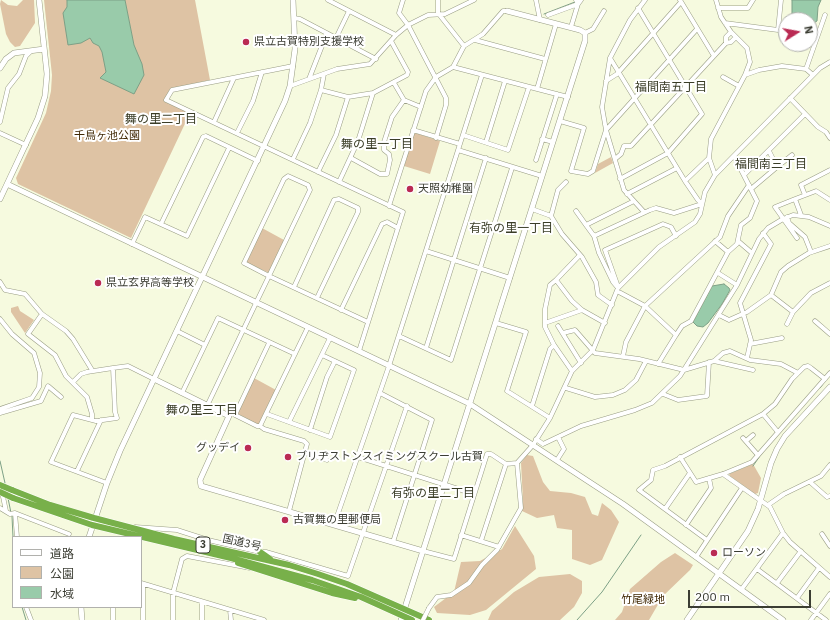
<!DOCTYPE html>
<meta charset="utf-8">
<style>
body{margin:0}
#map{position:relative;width:830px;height:620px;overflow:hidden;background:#f6fadf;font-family:"IBM Plex Sans","Noto Sans JP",sans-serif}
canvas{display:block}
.legend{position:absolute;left:12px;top:536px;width:130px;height:72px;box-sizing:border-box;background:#fff;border:1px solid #b1b1ad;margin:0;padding:5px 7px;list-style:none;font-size:12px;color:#3b3d33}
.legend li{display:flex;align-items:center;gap:8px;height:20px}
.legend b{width:20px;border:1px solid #b1b1ad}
.north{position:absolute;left:778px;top:12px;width:40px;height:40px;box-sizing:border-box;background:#fff;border:1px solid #b1b1ad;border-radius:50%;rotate:79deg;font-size:11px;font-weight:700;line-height:16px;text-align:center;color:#3b3d33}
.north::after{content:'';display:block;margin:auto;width:14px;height:18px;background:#ba2a53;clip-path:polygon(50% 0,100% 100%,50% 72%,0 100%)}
.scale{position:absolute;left:688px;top:590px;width:123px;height:18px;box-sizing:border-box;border:2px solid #3b3d33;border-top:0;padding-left:5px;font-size:12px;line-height:14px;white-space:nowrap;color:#3b3d33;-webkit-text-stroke:3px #fff;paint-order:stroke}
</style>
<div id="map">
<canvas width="830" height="620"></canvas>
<ul class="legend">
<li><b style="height:5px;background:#fff"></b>道路</li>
<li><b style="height:11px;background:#dec3a4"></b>公園</li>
<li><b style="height:11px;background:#99cbaa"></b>水域</li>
</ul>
<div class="north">N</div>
<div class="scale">200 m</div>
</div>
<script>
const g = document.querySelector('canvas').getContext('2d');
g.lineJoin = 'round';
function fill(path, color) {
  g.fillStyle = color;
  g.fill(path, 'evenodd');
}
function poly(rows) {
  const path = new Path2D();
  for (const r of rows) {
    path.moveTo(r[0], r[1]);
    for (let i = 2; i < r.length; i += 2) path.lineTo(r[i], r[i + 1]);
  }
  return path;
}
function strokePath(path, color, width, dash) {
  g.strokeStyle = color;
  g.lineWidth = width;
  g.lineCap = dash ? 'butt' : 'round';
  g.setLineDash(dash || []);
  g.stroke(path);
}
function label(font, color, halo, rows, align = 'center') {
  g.font = font + ' "IBM Plex Sans","Noto Sans JP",sans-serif';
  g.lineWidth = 4;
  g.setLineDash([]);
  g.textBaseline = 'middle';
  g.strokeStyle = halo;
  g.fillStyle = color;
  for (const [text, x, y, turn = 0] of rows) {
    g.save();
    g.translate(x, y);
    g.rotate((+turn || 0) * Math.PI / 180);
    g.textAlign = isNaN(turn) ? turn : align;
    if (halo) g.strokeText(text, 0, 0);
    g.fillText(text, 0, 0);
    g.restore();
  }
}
fill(poly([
 [1,0,8,5,17,6,23,0,34,0,35,23,20,46,15,47,10,42,6,34,0,4],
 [44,0,195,0,210,80,170,89,164,101,190,113,131,238,18,184,16,178,46,113,51,91,52,75],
 [416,133,440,141,430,174,404,166,414,134],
 [611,157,613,163,595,173,598,164],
 [262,228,284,240,269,272,267,272,247,263,247,261],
 [18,306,20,311,34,320,25,333,11,312,11,308],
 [254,378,276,390,260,424,257,424,238,414,238,412],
 [527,455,533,456,543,482,550,491,571,493,585,497,592,514,598,516,602,503,611,510,619,522,602,560,590,565,572,559,572,530,557,528,554,515,537,518,522,511,523,501,521,463],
 [753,464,761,478,758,493,755,494,730,476,729,474],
 [515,526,534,556,536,569,486,610,470,615,437,613,434,607,454,592,461,562,480,561,502,549],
 [675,553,693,565,690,570,663,596,649,620,615,620,622,612,630,589,661,562],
 [570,574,582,581,582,593,574,607,560,620,488,620,492,611,514,592,539,577]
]), '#dec3a4');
const water = poly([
 [67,0,125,0,134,45,142,64,144,75,134,94,100,78,106,72,102,52,99,46,93,43,90,38,81,43,68,45,63,13,67,7,67,0],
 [792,0,821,0,818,7,817,21,812,24,810,31,810,20,792,20,792,0],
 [724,284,729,288,730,290,722,304,708,323,703,327,697,326,693,322,694,320,712,286,724,284]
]);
fill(water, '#99cbaa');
strokePath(water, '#7da086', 1);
strokePath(poly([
 [544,14,575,2],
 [820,388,823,384],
 [0,461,5,483],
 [753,466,762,453],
 [8,498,11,513],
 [12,516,13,537],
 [13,542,13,550],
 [22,607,26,620],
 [577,620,602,592,641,535]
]), '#7da086', 1);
const minor = poly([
 [328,0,396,35],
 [403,0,399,13,408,25,446,98,446,105,436,138],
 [438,0,438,13,464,46],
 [536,0,540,20],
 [680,0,714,56],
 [718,8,748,8,753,0],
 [548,15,578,4,581,0],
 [294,18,300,19,376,59],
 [725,23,778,30,781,0],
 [571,27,578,4,576,0],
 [585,33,593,29,604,11],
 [336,38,349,11],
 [475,40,545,59],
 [726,43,726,37,731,32],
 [610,58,685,181,698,200,702,204],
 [293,66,172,90,166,100,403,212,359,351],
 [453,67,568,97],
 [806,69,825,15],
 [745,75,759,70,782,66,806,69,813,75],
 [723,77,739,86],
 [309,79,327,33],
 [606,81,617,74,681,2],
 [394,83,404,100,421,107],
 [290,86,337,69,370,64,396,35,408,25,428,15,445,14,474,0],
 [537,89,556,24],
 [321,90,348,97,373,93,407,75,408,72,391,41],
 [790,98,818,127,826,132,830,138],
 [560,121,584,128,571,171,588,174,593,171,606,130,697,29],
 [0,122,8,88,19,74,26,56,31,51],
 [214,122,234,78],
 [413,130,460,144],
 [0,133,26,145],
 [237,133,253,101,262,72],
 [463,135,508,150,529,87],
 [542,139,553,142],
 [486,142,505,81],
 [458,150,542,176],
 [351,158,380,174,387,174,390,160,389,154,384,150,384,142,392,117,404,100],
 [293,159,310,123,321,90,324,74],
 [615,159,621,154,624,146,631,146,726,43,731,42,736,37],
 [536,160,557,94],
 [777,167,792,155],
 [318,172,336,135,348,97],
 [715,175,709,158,711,139,745,75,750,62,747,48,731,32,721,17,716,0],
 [744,175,805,114],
 [620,179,668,153,702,114,638,8],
 [685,181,709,158],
 [339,182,358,141,373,93],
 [751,189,777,167,769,151],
 [627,194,677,168],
 [805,195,801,185,830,170],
 [795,199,775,207,797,238],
 [389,206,426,91,436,77,453,67,464,46,483,34,503,11,507,11],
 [532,209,551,216,562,234,582,257,596,282,598,295,612,305],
 [576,211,586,225],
 [644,212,624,190,606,130,602,107,610,58,630,20,645,0],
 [801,215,795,199,816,191,830,200],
 [551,216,558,190,566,182],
 [787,217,789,223,805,237,811,252],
 [161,224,203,137,206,136,258,161],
 [594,236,650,210,656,208,674,213,702,204],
 [715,241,728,252],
 [738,241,752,253],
 [132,244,145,217,187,236,229,148],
 [426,251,510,278],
 [718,273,737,285],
 [556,280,580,255],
 [0,282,5,290,25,294,42,314,66,331,73,339,92,370],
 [617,284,605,250,663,224,671,227,676,236],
 [294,287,334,200,339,199,358,208,358,212,317,298],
 [618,288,613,282,599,253,594,236,586,225,634,201],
 [617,291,645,306,676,335],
 [771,295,793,312,787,324],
 [341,310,382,224,387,222,398,228],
 [793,312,811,293,830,283],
 [42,314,28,334,55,355,66,376,87,397,92,414,92,419],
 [719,315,729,320,747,312,771,295,781,272,788,266,809,253,830,246],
 [0,319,12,334,34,353,40,373,39,387,32,398,0,409],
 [815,321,830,334],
 [496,323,526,332,507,391,550,418],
 [545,323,582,310],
 [558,326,581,363],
 [177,331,205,345],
 [563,333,575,330,595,353,639,359,680,369,684,370,714,361,723,353,730,351,750,360,781,364,798,373],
 [399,336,451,360,512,168],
 [750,344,782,338],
 [426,348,486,158],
 [623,356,626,342,645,306,720,237,728,216,749,185],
 [747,358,751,340,740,303,771,244,763,233],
 [714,361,753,370],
 [658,364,676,335,682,326,691,321,728,252,737,244,741,225,750,218,757,201,734,156],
 [572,371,554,345,545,327,545,309,550,285,556,280,572,301,582,310,605,323],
 [73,382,81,374,87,372,113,368],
 [566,388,595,397,613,395,625,390,636,380,646,361],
 [182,393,218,318,295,354],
 [380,393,432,420,393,542],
 [663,394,678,400,707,396,709,362],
 [208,404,256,303,269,276,310,190,308,185,288,176,284,179,244,263,269,276,368,322],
 [532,406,550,349,554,345],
 [0,413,41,401,48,386,61,397],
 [267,414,330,437,354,370,322,355],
 [763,414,777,431],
 [289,422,330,338],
 [260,426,257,426,235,415,269,343],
 [310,430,327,377,335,361],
 [743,438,757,454],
 [536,439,543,444,581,426,635,410,652,403,680,376,737,285,759,239,768,228,783,219,793,215,809,217,830,226],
 [746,441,753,435],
 [306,453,327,460],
 [358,457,474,494],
 [680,457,696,482,723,474,752,462,830,373],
 [557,460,564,449,558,437],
 [77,471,101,420],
 [723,474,770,507,783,533,790,542,830,577],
 [810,482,827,497,830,496],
 [107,483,51,462,73,415,96,421,117,418,115,412,113,368,128,366,154,379],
 [2,492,6,511],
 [768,505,784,494,821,476,830,465],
 [0,508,10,514,15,513,17,537],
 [665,509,690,473],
 [289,511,307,444,304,441,264,429,260,426,308,327],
 [15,513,69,534],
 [334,525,389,366,482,75],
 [686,525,711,488,709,478],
 [135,527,177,530,208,540,260,552,266,552,348,576,407,406],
 [822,534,830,546],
 [461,535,499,547],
 [707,540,639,490,651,480,653,470,665,466,763,414,775,404,792,379,804,367,808,366,811,368,825,379],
 [481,541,506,464],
 [423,551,454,559,487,454,491,454,506,464,517,463],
 [696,557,742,488],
 [757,569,826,620],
 [141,583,264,620],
 [777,583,801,551],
 [143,584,143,620],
 [741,590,783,533],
 [797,598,819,568],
 [202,602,202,620],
 [26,607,31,620],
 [113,607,113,620],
 [429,608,437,597,451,595,469,583,482,565,497,550,521,508,517,463,533,445,550,418,572,371,593,350,618,288,659,247,695,222,700,214,705,192,715,175,820,68,830,62],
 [230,610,231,620],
 [173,620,173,593,182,559,187,556,250,568],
 [811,620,830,594]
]);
const tertiary = poly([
 [0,68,6,59,14,53,44,49],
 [7,184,470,404,623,504,783,620],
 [0,199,38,118,45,96,47,74,39,0],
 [154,379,229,416,200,480,201,486,423,551],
 [89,537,107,483,120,451,285,101,290,86,295,49,293,0],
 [81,607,82,620],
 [401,620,585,41,585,33,580,30,507,11],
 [687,620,748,531,758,509,771,463,777,449,785,436,830,387]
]);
const trunk = poly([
 [12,490,50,505,94,518,174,539,289,565,318,574,347,584,429,620],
 [13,498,92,525,231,558,312,580,361,597,412,620],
 [260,552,270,559],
 [238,563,332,593,355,598]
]);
strokePath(minor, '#999d84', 5);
strokePath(tertiary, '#999d84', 6);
strokePath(trunk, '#fff', 7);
strokePath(minor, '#fff', 4);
strokePath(tertiary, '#fff', 5);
strokePath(trunk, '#78b04a', 6);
const minorBridge = poly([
 [423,620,429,608]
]);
const trunkBridge = poly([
 [0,485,12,490],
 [0,492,13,498]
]);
strokePath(minorBridge, '#999d84', 5, []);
strokePath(trunkBridge, '#fff', 7, []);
strokePath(minorBridge, '#fff', 4);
strokePath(trunkBridge, '#78b04a', 6);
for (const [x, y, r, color] of [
 [246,42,4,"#ba2a53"],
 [410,189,4,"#ba2a53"],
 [98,283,4,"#ba2a53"],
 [248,448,4,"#ba2a53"],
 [288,457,4,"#ba2a53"],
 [285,520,4,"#ba2a53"],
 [714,553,4,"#ba2a53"]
]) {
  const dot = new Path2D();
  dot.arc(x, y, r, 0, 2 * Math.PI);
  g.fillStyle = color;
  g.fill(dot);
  strokePath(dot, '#fff', 1.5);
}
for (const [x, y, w] of [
 [203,545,14]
]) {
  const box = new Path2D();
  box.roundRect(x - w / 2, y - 8, w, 16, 3);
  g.fillStyle = '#fff';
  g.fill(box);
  strokePath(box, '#3b3d33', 1);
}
label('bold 10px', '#3b3d33', null, [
 ["3",203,545]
]);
label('11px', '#3b3d33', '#fff', [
 ["県立古賀特別支援学校",254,42],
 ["天照幼稚園",418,189],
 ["県立玄界高等学校",106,283],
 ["グッデイ",240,448,"right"],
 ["ブリヂストンスイミングスクール古賀",296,457],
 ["古賀舞の里郵便局",293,520],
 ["ローソン",722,553]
], 'left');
label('11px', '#402804', '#fff', [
 ["千鳥ヶ池公園",107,136],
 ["竹尾緑地",643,600]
]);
label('11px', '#3b3d33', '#fff', [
 ["国道3号",242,543,13]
]);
label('12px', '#3a3d27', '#fff', [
 ["福間南五丁目",671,88],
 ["舞の里二丁目",161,120],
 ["舞の里一丁目",377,145],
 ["福間南三丁目",771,165],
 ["有弥の里一丁目",511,229],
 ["舞の里三丁目",202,411],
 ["有弥の里二丁目",433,494]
]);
</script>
